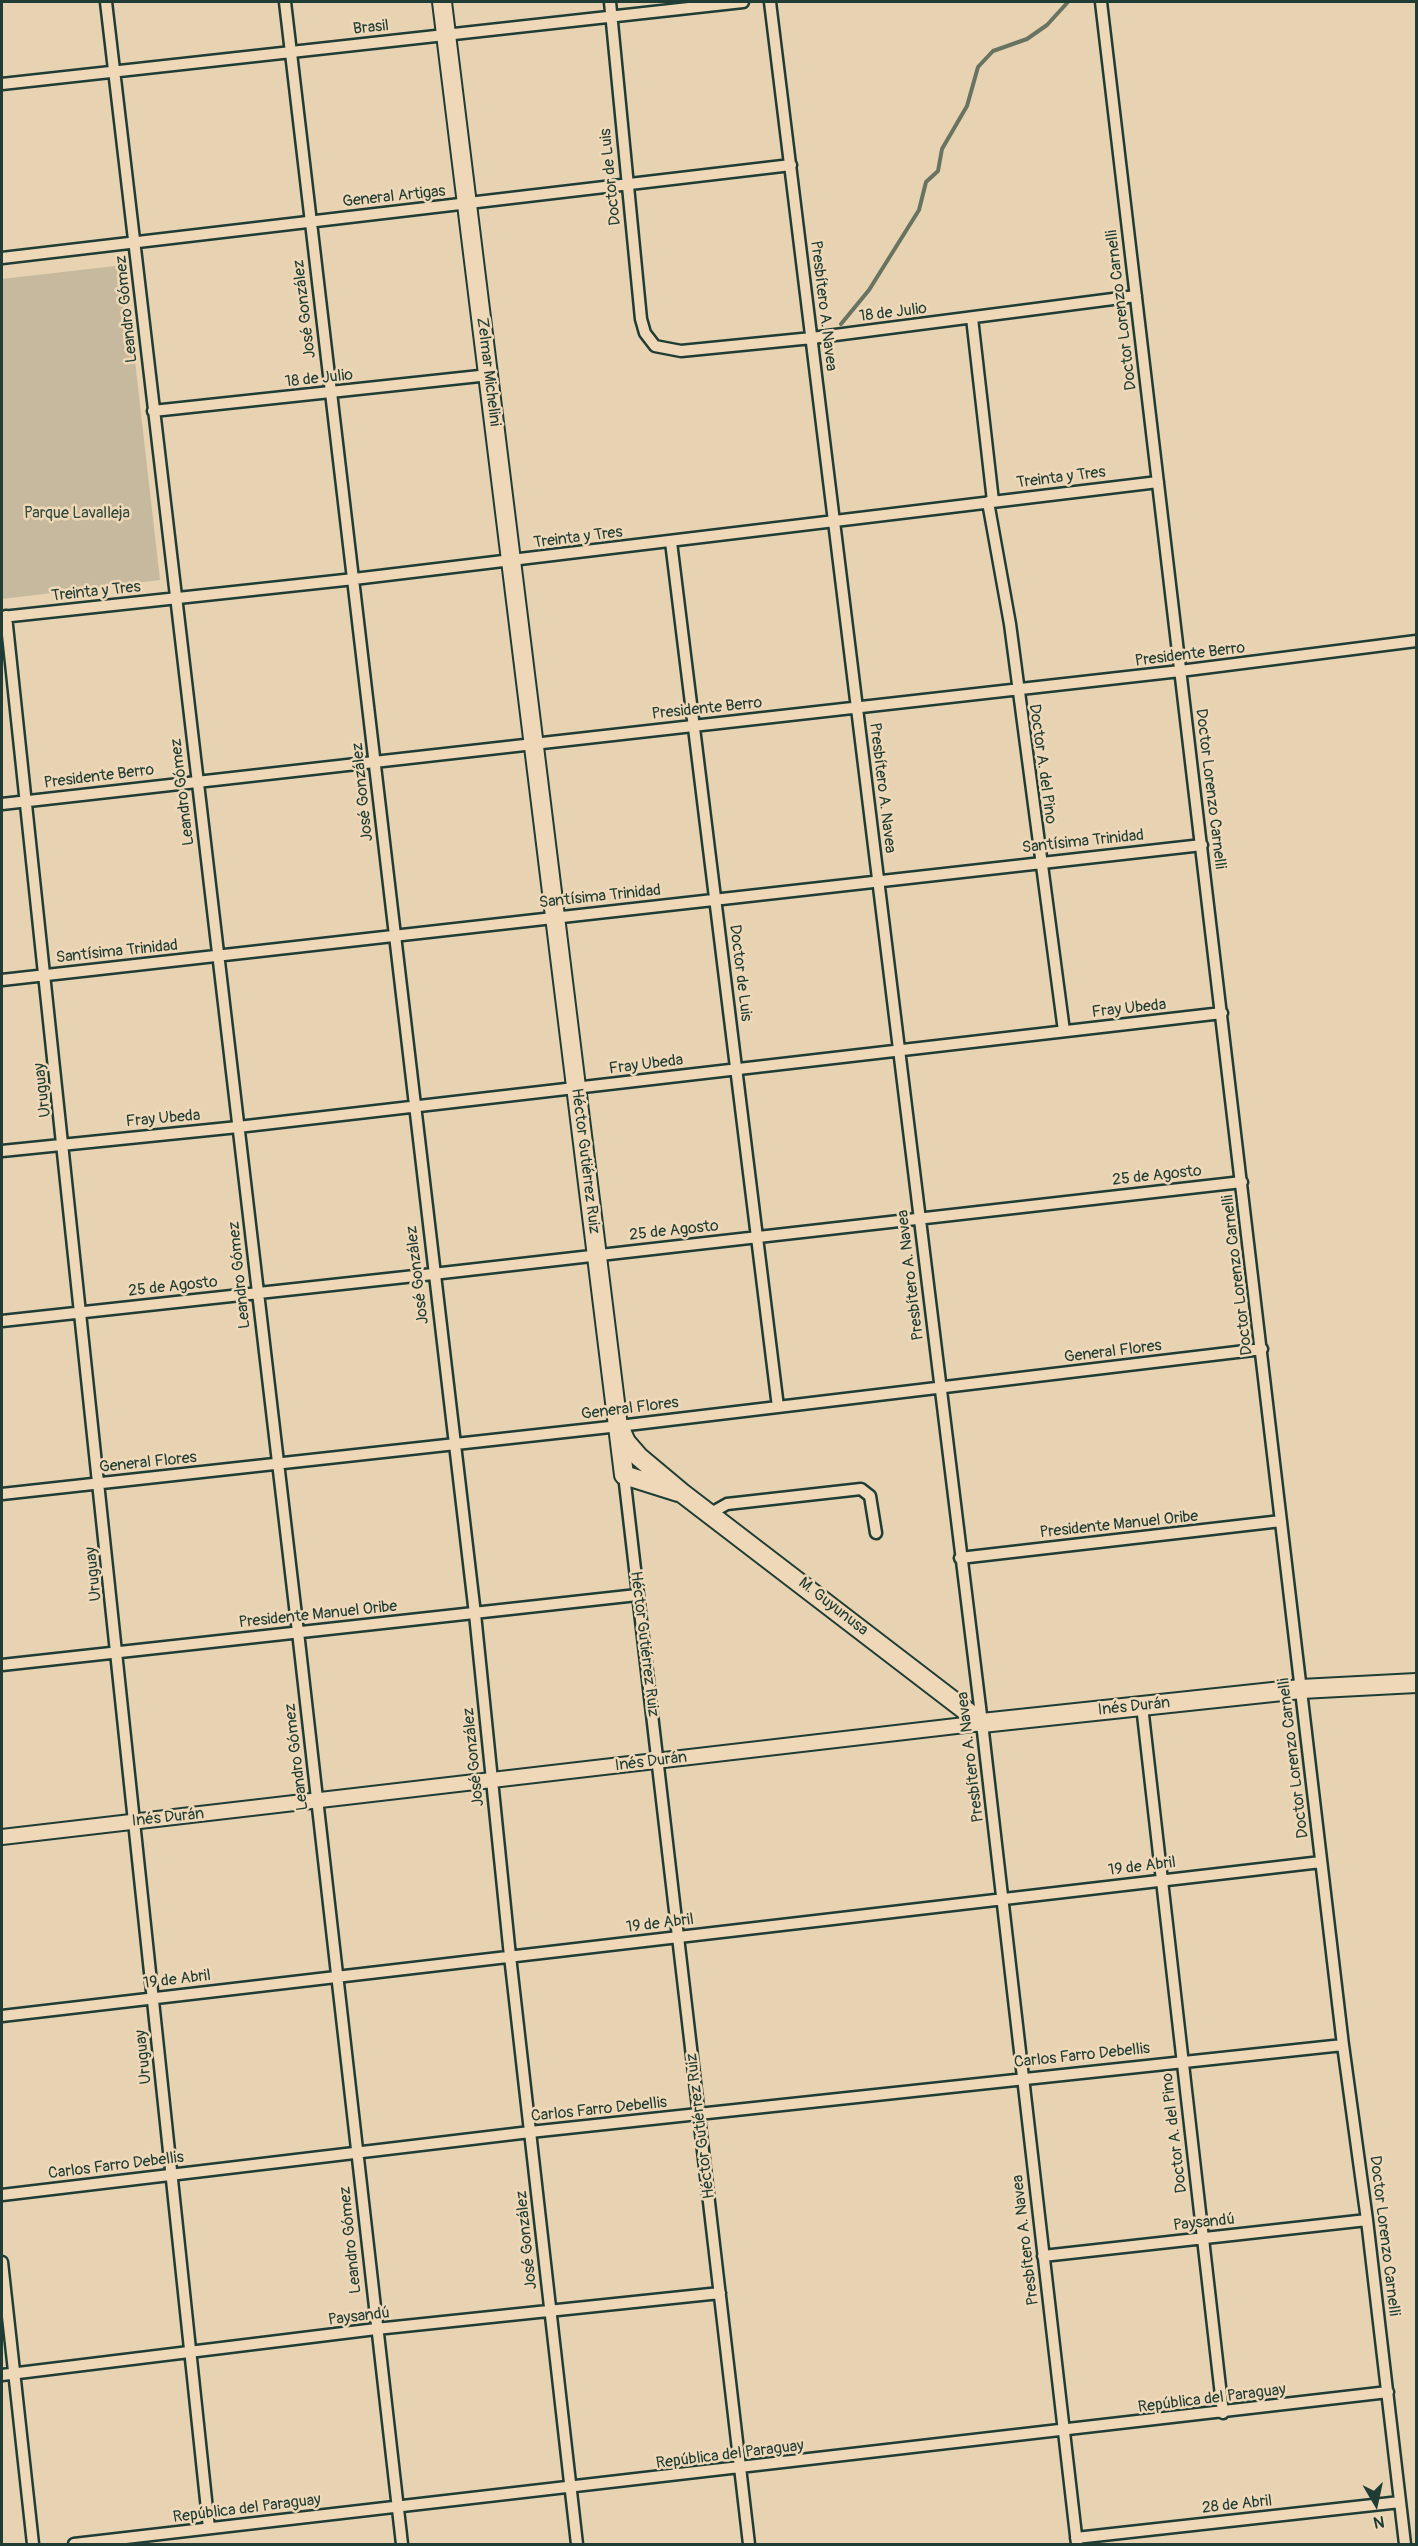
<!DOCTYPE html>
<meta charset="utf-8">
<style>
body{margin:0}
#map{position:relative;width:1418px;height:2546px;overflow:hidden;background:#e7d2b2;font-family:Pangolin,sans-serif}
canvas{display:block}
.frame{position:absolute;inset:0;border:3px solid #1f3d34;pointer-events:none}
.north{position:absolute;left:1346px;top:2474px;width:60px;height:60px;-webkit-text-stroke:4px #efd8b7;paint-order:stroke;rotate:171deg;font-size:16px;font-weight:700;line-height:24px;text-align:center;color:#1f3d34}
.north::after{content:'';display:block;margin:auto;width:21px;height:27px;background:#1f3d34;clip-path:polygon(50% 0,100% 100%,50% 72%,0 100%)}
</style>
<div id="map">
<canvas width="1418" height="2546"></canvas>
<div class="frame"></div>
<div class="north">N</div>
</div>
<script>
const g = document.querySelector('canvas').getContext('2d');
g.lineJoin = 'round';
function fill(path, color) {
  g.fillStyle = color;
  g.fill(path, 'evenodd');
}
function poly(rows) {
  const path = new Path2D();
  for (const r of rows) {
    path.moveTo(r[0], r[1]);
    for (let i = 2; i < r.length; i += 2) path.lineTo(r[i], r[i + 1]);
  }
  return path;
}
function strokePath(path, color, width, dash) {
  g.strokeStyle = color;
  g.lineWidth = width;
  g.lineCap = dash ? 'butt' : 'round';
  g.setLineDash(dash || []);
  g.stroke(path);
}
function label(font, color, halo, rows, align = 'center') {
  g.font = font + ' Pangolin,sans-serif';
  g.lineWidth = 5;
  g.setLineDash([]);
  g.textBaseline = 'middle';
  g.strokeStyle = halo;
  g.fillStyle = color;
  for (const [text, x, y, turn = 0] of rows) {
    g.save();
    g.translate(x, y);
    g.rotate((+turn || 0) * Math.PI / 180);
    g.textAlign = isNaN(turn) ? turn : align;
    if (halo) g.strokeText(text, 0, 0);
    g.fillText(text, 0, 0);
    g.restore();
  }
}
fill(poly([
 [124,265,160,580,2,599,2,279]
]), '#c6b99d');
strokePath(poly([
 [841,324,869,290,919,210,926,182,938,171,942,149,967,106,978,67,993,51,1027,39,1047,25,1068,2]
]), '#687362', 4);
const street = poly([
 [106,2,298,1632,402,2544],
 [285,2,475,1614,510,1956,577,2544],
 [610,2,641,319,645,333,655,346,681,351,812,338,1136,296],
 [770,2,982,1723,1077,2544],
 [1101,2,1343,2045,1367,2220,1405,2544],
 [2,84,743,2],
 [2,258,791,165],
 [972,318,993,501],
 [153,411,489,375],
 [988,502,1010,624,1064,1031],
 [671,542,778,1407],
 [6,616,209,2528],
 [2,617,354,579,1158,482],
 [2,804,1180,671,1416,641],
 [2,980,1202,845],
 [2,1151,238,1127,1222,1013],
 [2,1321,433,1274,1242,1182],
 [624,1475,749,2544],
 [2,1494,619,1426,1262,1349],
 [711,1513,727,1504,861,1489,870,1496,876,1533],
 [960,1558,1281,1521],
 [2,1665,637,1595],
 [1142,1706,1223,2413],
 [2,2016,1321,1862],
 [2,2195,530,2132,1343,2045],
 [1043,2256,1367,2220],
 [2,2262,33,2544],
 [2,2375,376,2329,720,2293],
 [1076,2538,1400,2502],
 [74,2544,1388,2392]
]);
const secondary = poly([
 [2,1837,982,1723]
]);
const highway = poly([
 [442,2,624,1475],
 [622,1433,626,1442,639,1457,682,1493,982,1723,1301,1689,1416,1683],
 [624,1475,678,1492]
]);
strokePath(street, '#1f3d34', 15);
strokePath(secondary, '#1f3d34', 18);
strokePath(highway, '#1f3d34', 22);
strokePath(street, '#efd8b7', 10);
strokePath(secondary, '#efd8b7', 14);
strokePath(highway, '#efd8b7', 18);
label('16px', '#1f3d34', '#efd8b7', [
 ["Brasil",371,28,-6],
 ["Doctor de Luis",611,177,-96],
 ["General Artigas",394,197,-6],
 ["Presbítero A. Navea",823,306,83],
 ["Leandro Gómez",127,309,-96],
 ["José González",305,309,-97],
 ["Doctor Lorenzo Carnelli",1122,310,-97],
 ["18 de Julio",893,313,-7],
 ["Zelmar Michelini",488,372,83],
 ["18 de Julio",319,379,-6],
 ["Treinta y Tres",1061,478,-7],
 ["Treinta y Tres",578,538,-7],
 ["Treinta y Tres",96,592,-6],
 ["Presidente Berro",1190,655,-7],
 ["Presidente Berro",707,709,-6],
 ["Doctor A. del Pino",1042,764,82],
 ["Presidente Berro",99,777,-7],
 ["Presbítero A. Navea",882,788,83],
 ["Doctor Lorenzo Carnelli",1210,789,83],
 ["Leandro Gómez",183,792,-97],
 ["José González",363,792,-96],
 ["Santísima Trinidad",1083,842,-6],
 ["Santísima Trinidad",600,897,-6],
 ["Santísima Trinidad",117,952,-6],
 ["Doctor de Luis",740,973,83],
 ["Fray Ubeda",1129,1009,-6],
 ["Fray Ubeda",646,1065,-7],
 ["Uruguay",43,1090,-97],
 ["Fray Ubeda",163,1119,-5],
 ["Héctor Gutiérrez Ruiz",585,1161,83],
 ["25 de Agosto",1157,1176,-6],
 ["25 de Agosto",674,1231,-6],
 ["Leandro Gómez",240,1275,-96],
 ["José González",418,1275,-97],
 ["Presbítero A. Navea",911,1275,-97],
 ["Doctor Lorenzo Carnelli",1238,1275,-97],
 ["25 de Agosto",173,1287,-6],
 ["General Flores",1113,1352,-7],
 ["General Flores",630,1409,-7],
 ["General Flores",148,1463,-6],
 ["Presidente Manuel Oribe",1119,1525,-6],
 ["Uruguay",94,1574,-96],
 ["M. Guyunusa",833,1607,38],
 ["Presidente Manuel Oribe",318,1615,-6],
 ["Héctor Gutiérrez Ruiz",644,1644,83],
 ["Inés Durán",1134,1707,-6],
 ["Leandro Gómez",297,1757,-97],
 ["José González",474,1757,-96],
 ["Presbítero A. Navea",971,1757,-97],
 ["Doctor Lorenzo Carnelli",1294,1758,-97],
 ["Inés Durán",651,1762,-7],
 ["Inés Durán",168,1818,-6],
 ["19 de Abril",1142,1867,-7],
 ["19 de Abril",660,1924,-7],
 ["19 de Abril",177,1980,-7],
 ["Carlos Farro Debellis",1082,2056,-6],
 ["Uruguay",144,2057,-96],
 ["Carlos Farro Debellis",599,2110,-6],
 ["Héctor Gutiérrez Ruiz",701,2126,-97],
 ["Doctor A. del Pino",1175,2133,-97],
 ["Carlos Farro Debellis",116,2166,-7],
 ["Paysandú",1204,2223,-6],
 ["Doctor Lorenzo Carnelli",1384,2236,83],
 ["Leandro Gómez",351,2240,-96],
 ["José González",527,2240,-96],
 ["Presbítero A. Navea",1026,2240,-97],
 ["Paysandú",359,2317,-7],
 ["República del Paraguay",1212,2399,-7],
 ["República del Paraguay",730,2455,-7],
 ["28 de Abril",1237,2505,-6],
 ["República del Paraguay",247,2509,-7]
]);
label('16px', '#30493e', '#efd8b7', [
 ["Parque Lavalleja",77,514]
]);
</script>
